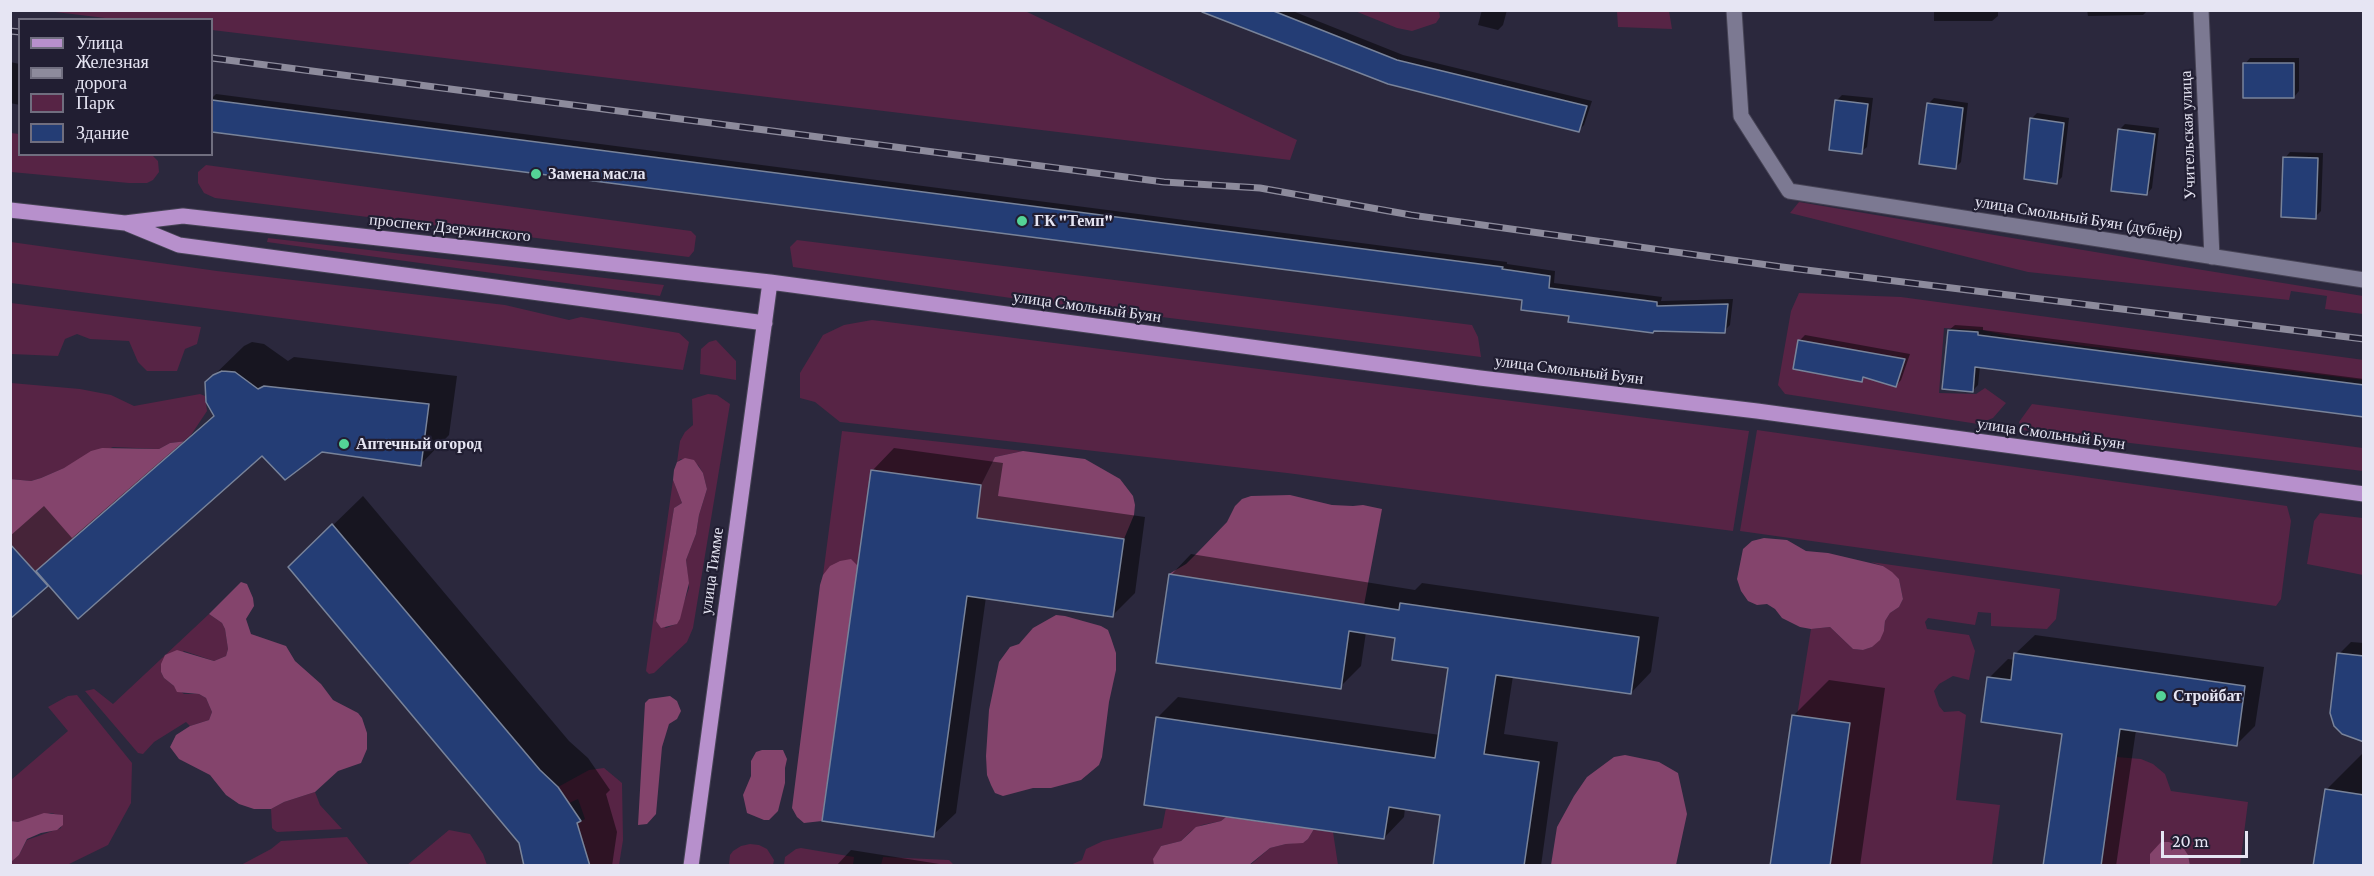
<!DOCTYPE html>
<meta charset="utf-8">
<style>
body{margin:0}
#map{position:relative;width:2374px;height:876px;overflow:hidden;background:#2b283d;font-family:"Crimson Pro",serif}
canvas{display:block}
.frame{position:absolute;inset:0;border:12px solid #e6e5f3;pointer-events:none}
.legend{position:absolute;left:18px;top:18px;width:195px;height:138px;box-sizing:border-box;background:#211e32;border:2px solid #706e7f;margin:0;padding:8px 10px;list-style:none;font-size:18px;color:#e6e5f3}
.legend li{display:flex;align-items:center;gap:12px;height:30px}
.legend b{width:30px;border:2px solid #706e7f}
.scale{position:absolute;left:2161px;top:831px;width:87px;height:27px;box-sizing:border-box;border:3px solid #e6e5f3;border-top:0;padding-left:8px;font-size:18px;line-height:21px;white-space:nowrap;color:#e6e5f3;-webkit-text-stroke:4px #211e32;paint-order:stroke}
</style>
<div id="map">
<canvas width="2374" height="876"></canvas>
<div class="frame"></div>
<ul class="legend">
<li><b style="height:8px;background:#b790cc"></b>Улица</li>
<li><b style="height:8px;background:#8d8b9c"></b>Железная дорога</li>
<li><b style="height:16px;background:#572445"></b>Парк</li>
<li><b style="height:16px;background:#243d75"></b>Здание</li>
</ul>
<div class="scale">20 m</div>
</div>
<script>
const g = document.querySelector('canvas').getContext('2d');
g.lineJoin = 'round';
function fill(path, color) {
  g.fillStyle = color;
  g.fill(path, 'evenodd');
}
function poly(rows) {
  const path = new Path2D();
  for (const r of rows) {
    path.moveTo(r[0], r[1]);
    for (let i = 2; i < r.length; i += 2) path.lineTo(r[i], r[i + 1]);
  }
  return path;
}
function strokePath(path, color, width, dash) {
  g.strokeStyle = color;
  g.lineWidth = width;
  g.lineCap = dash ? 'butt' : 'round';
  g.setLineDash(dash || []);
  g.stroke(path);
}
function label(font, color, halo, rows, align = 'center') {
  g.font = font + ' "Crimson Pro",serif';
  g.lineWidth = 4.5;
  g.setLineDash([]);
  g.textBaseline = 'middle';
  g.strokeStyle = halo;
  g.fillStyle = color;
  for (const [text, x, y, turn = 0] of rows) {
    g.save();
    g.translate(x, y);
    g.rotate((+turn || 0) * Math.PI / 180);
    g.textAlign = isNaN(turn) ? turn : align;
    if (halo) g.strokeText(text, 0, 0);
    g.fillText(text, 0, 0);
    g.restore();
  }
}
fill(poly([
 [47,11,1025,11,1297,140,1290,160,212,30,212,20,122,20],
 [1355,11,1439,11,1440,17,1436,23,1412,31,1397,28],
 [1617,11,1669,11,1672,29,1618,27],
 [11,133,19,134,20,154,153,156,158,161,159,172,153,180,147,183,129,183,11,172],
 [206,165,691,231,696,236,694,251,689,257,215,198,204,193,198,183,198,172],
 [1799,202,2172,265,2363,296,2363,314,2325,309,2327,296,2291,291,2289,300,2028,272,1790,213],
 [268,238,664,285,660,296,267,242],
 [797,240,1472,325,1478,337,1481,357,1018,299,793,267,790,247],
 [11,242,217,271,505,305,569,320,581,317,679,333,689,342,683,370,11,283],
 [1799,293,1901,297,2364,360,2363,380,2013,337,1982,330,1944,328,1939,393,1976,394,1985,388,2006,403,1993,418,1978,424,1785,394,1778,385,1791,311],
 [11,303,201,327,197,344,185,349,177,371,147,371,138,362,129,341,90,339,77,334,65,339,58,356,11,354],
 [872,320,1749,431,1733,531,1287,473,840,422,815,402,800,398,800,373,823,335,844,325],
 [716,340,736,361,736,380,700,374,701,349,709,342],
 [11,383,80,389,111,395,134,406,200,394,205,396,207,411,187,441,170,443,159,449,113,447,41,478,31,481,11,479],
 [708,394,717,395,730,404,693,628,687,642,654,673,649,674,646,671,673,480,682,503,674,508,656,621,666,628,676,624,689,588,686,560,696,534,699,515,707,489,703,473,698,465,681,459,677,462,680,441,685,432,693,425,692,399],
 [2032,404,2363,448,2363,471,2022,430,2019,422],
 [1757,430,2287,506,2291,521,2281,599,2276,606,1740,531],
 [842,431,1023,451,995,457,981,485,871,470,858,566,823,575],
 [2320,513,2363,518,2363,575,2307,564,2314,521],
 [1871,562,2060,589,2056,619,2047,629,1991,626,1991,613,1978,612,1975,625,1928,618,1925,622,1927,629,1969,635,1975,651,1969,680,1953,676,1939,684,1934,691,1939,706,1944,712,1959,711,1966,715,1956,800,2000,805,1992,865,1830,865,1850,724,1797,716,1811,629,1830,627,1853,649,1863,650,1872,647,1884,631,1885,621,1890,613,1899,607,1903,599,1899,579,1883,566],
 [209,614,222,623,225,629,228,649,226,656,214,661,184,651,161,672,164,678,184,694,199,694,206,698,212,712,209,720,190,726,186,722,154,742,143,754,138,753,85,691,94,689,113,704],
 [77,695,132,763,131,803,108,845,67,865,11,865,10,862,19,855,27,840,61,828,63,816,51,813,18,822,11,821,11,780,68,731,48,707,68,696],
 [2117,757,2141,759,2153,764,2165,774,2171,791,2248,802,2240,865,2190,865,2188,855,2150,854,2150,865,2101,866],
 [604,768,622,783,623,840,619,865,588,865,577,823,585,819,578,799,569,803,558,787,589,770],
 [315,792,320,805,342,829,277,832,274,830,272,828,271,809,284,802],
 [1166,808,1226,817,1221,821,1202,825,1191,831,1181,841,1161,846,1154,859,1154,865,1068,866,1082,860,1086,849,1103,841,1162,828],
 [1314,829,1333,832,1338,865,1249,866,1270,848,1286,844,1304,842,1308,839],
 [449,830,470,834,483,854,487,865,407,865],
 [347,837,369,865,241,865,271,849,281,841],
 [750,844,759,845,767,849,774,860,773,865,729,865,730,855,733,851,741,846],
 [801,848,854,857,853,865,784,865,785,857,796,849],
 [883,857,949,860,954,865,881,865]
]), '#572445');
fill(poly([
 [187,441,42,566,47,572,41,578,11,544,10,479,31,481,41,478,64,468,91,451,102,448,159,449,170,443],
 [1023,451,1085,459,1120,479,1133,496,1135,505,1134,515,1124,539,977,518,981,485,995,457],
 [685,458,694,460,703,473,707,489,699,515,696,534,686,560,689,583,680,619,677,624,661,628,656,621,674,508,682,503,673,480,674,470,677,462],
 [1290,495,1332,505,1353,506,1363,505,1382,509,1364,605,1169,574,1186,564,1199,551,1227,522,1235,506,1242,499,1251,496],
 [1764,538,1787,540,1806,551,1828,553,1883,566,1892,572,1899,579,1903,599,1899,607,1890,613,1885,621,1884,631,1880,640,1872,647,1863,650,1853,649,1830,627,1811,629,1800,627,1782,618,1775,609,1767,604,1757,605,1748,601,1741,591,1737,579,1743,549,1752,541],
 [851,559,858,566,822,821,804,823,797,817,792,808,820,585,823,575,830,566,840,561],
 [241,582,247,584,253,598,254,606,246,619,251,634,286,646,295,661,321,684,333,700,358,713,362,718,367,733,367,749,361,763,338,771,315,792,284,802,271,809,254,809,239,804,226,795,210,775,179,759,170,747,176,735,190,726,209,720,212,712,206,698,199,694,177,692,174,686,164,678,161,672,161,664,165,655,177,650,214,661,226,656,228,649,225,629,222,623,209,614],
 [1056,615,1065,616,1101,626,1108,630,1111,638,1116,653,1116,670,1109,702,1102,757,1099,765,1081,780,1051,788,1033,788,1003,796,995,793,991,785,987,775,986,756,989,710,999,662,1010,647,1019,644,1033,628],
 [670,696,677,701,681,711,677,719,669,724,662,747,656,814,647,824,638,825,645,703,649,699],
 [762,750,783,750,787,759,785,768,785,783,778,811,769,820,764,820,747,813,743,795,751,776,751,761,756,752],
 [1625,755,1659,762,1678,773,1687,814,1676,865,1551,865,1557,827,1574,796,1587,777,1614,757],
 [44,813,63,815,63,825,57,830,41,833,27,839,19,855,11,862,11,821,18,822],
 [1226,817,1314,829,1308,839,1303,843,1286,844,1270,848,1249,865,1154,865,1153,859,1161,846,1181,841,1196,827,1221,821],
 [2161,842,2169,842,2184,849,2188,855,2190,865,2150,865,2150,854]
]), '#84446c');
fill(poly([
 [1202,10,1290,10,1403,55,1592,101,1584,125,1578,131,1388,83],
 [1482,10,1507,10,1503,25,1498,30,1478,25],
 [1934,10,1998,10,1998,16,1992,21,1934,21],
 [2087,10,2148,10,2143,15,2088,16],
 [2250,58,2299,58,2299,91,2294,97,2245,64],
 [10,62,20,64,20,105,10,103],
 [216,94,1507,262,1507,264,1555,271,1554,283,1662,297,1661,301,1733,299,1730,325,1724,331,1570,314,1523,299,212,130,212,98],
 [1842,95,1873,98,1867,147,1861,152,1837,100],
 [1934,98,1968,103,1961,162,1956,167,1928,104],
 [2037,113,2069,118,2062,177,2056,183,2031,119],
 [2125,124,2159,128,2152,188,2147,194,2119,130],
 [2290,152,2323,153,2321,211,2315,217,2285,158],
 [1955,325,1983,327,1983,330,2364,379,2364,415,1980,366,1978,385,1973,390,1949,330],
 [1805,335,1910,354,1901,380,1896,386,1866,376,1862,380,1799,341],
 [252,342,264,344,288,361,294,357,457,376,449,435,421,464,322,451,262,454,49,583,10,617,10,536,44,506,72,538,215,414,206,383,244,346],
 [894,448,1003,463,998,496,1145,517,1135,593,1113,615,986,597,956,813,933,835,872,471],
 [363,496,569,741,588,758,610,790,606,794,617,832,612,866,525,866,520,842,290,567],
 [1191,554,1415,590,1422,583,1659,617,1651,672,1631,693,1513,676,1504,734,1558,742,1541,866,1434,866,1442,814,1405,808,1404,817,1384,838,1157,718,1178,697,1440,735,1450,667,1397,637,1366,632,1361,666,1340,687,1171,575],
 [2035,635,2264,667,2255,726,2236,745,2136,730,2116,866,2045,866,2064,732,1989,678,2008,659,2015,660,2016,653],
 [2351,642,2364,643,2364,738,2339,654],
 [1829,680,1885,688,1860,866,1772,866,1793,716],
 [2362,754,2364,754,2364,866,2326,790],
 [851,850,952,866,836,866]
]), '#0007');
const building = poly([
 [1203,10,1271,10,1397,60,1587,106,1579,132,1388,84,1202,12,1203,10],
 [2243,63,2294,63,2294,98,2243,98,2243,63],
 [212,100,1503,267,1502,269,1550,276,1549,288,1657,302,1657,306,1728,304,1725,333,1654,331,1653,333,1568,322,1569,316,1521,310,1522,300,212,132,212,100],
 [1835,100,1868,104,1862,154,1829,150,1835,100],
 [1927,103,1963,108,1956,169,1919,164,1927,103],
 [2030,118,2064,123,2057,184,2024,179,2030,118],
 [2118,129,2155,134,2147,195,2111,191,2118,129],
 [2283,157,2318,158,2316,219,2281,217,2283,157],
 [1948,330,1978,332,1978,335,2364,385,2364,417,1975,367,1973,392,1942,389,1948,330],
 [1798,340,1905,359,1896,387,1863,377,1862,382,1793,369,1798,340],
 [222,371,235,372,258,389,264,386,429,404,421,466,322,452,285,480,262,456,78,619,36,571,214,416,206,402,205,382,213,375,222,371],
 [871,470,981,485,977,518,1124,539,1113,617,967,596,934,837,822,821,871,470],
 [332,524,540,770,558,787,581,821,577,823,590,866,524,866,519,843,288,567,332,524],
 [10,544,48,586,10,619,10,544],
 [1169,574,1399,610,1400,603,1639,637,1631,694,1496,675,1484,754,1539,762,1524,866,1433,866,1440,815,1389,807,1384,839,1144,805,1156,717,1435,758,1448,668,1392,660,1395,638,1349,631,1341,689,1156,663,1169,574],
 [2014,653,2245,686,2237,746,2120,729,2101,866,2043,866,2062,734,1981,722,1987,677,2011,680,2014,653],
 [2337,653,2364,656,2364,742,2342,734,2334,726,2330,713,2337,653],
 [1792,715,1850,723,1830,866,1770,866,1792,715],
 [2325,789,2364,795,2364,866,2313,866,2325,789]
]);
fill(building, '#243d75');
strokePath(building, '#78839a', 1.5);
const minor = poly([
 [1734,10,1741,116,1789,191,2364,280],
 [2201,10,2212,257]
]);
const major = poly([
 [10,210,125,223,183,216,770,282,1480,378,1757,411,2364,494],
 [128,224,179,245,765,323],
 [691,866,770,282]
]);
strokePath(minor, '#464355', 17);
strokePath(major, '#464355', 17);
strokePath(minor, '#7c7992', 15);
strokePath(major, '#b790cc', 15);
const rail = poly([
 [10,31,20,32],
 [212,58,1164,182,1260,188,1411,215,1782,267,2364,339]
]);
strokePath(rail, '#8d8b9c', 7);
strokePath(rail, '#211e32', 4.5, [14]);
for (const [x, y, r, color] of [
 [536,174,6,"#54d396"],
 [1022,221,6,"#54d396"],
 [344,444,6,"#54d396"],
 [2161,696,6,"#54d396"]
]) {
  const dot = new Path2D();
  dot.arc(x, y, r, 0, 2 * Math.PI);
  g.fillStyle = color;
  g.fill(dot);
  strokePath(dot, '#211e32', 2);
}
label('16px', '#e6e5f3', '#211e32', [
 ["Учительская улица",2188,135,-92],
 ["улица Смольный Буян (дублёр)",2079,218,9],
 ["проспект Дзержинского",450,228,6],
 ["улица Смольный Буян",1087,307,8],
 ["улица Смольный Буян",1569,370,7],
 ["улица Смольный Буян",2051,434,8],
 ["улица Тимме",712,571,-82]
]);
label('bold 16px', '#e6e5f3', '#211e32', [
 ["Замена масла",548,174],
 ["ГК \"Темп\"",1034,221],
 ["Аптечный огород",356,444],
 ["Стройбат",2173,696]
], 'left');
</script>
